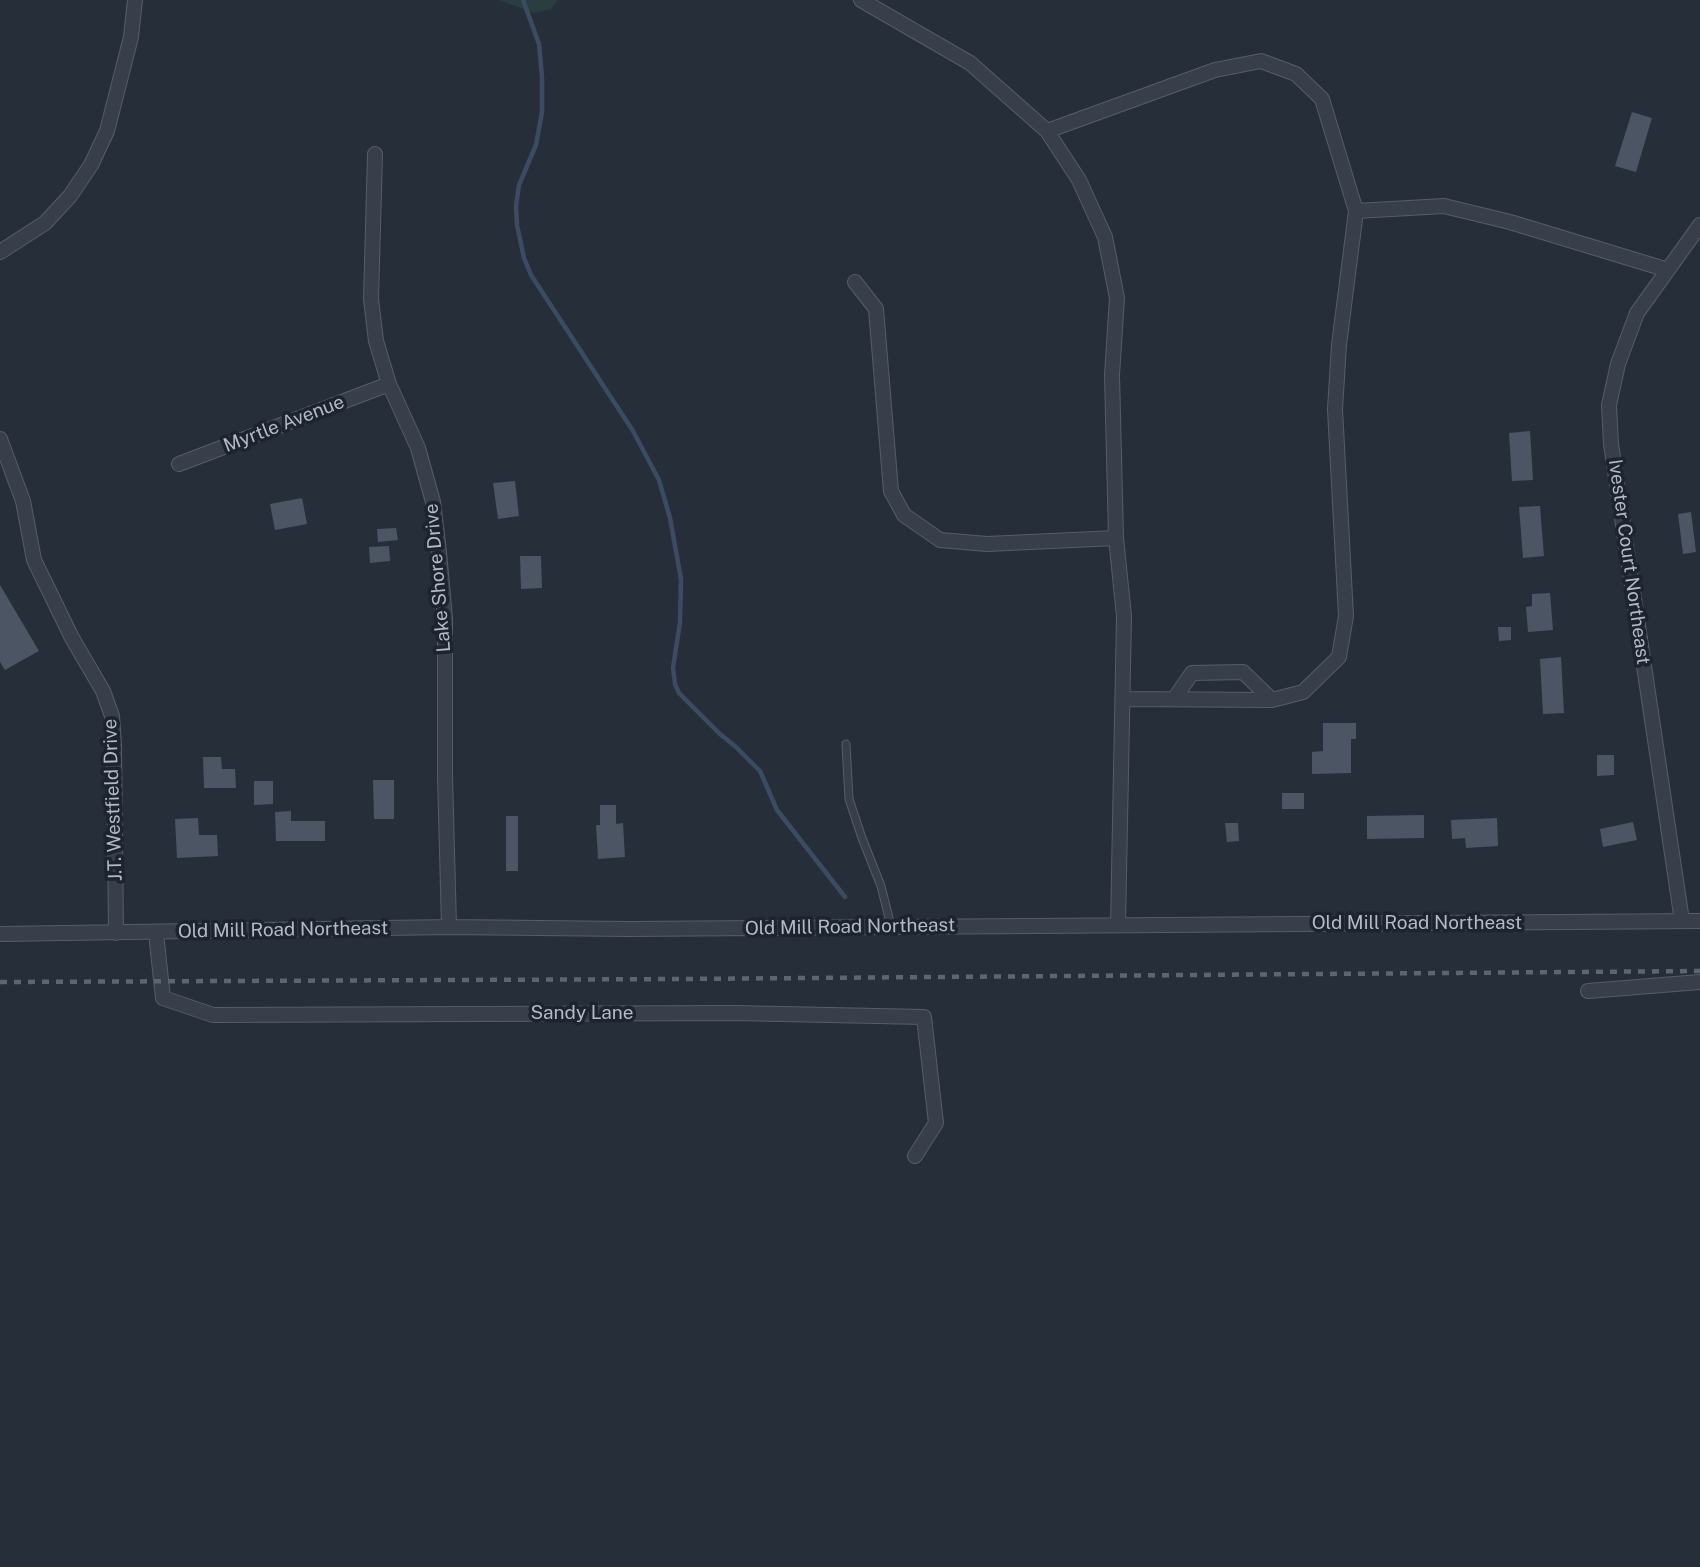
<!DOCTYPE html>
<style>
body{margin:0}
canvas{display:block;background:#252e39}
</style>
<canvas width="1700" height="1567"></canvas>
<script>
const g = document.querySelector('canvas').getContext('2d');
g.lineJoin = 'round';
function fill(path, color) {
  g.fillStyle = color;
  g.fill(path, 'evenodd');
}
function poly(rows) {
  const path = new Path2D();
  for (const r of rows) {
    path.moveTo(r[0], r[1]);
    for (let i = 2; i < r.length; i += 2) path.lineTo(r[i], r[i + 1]);
  }
  return path;
}
function strokePath(path, color, width, dash) {
  g.strokeStyle = color;
  g.lineWidth = width;
  g.lineCap = dash ? 'butt' : 'round';
  g.setLineDash(dash || []);
  g.stroke(path);
}
function label(font, color, halo, rows, align = 'center') {
  g.font = font + ' "Public Sans",sans-serif';
  g.lineWidth = 7;
  g.setLineDash([]);
  g.textBaseline = 'middle';
  g.strokeStyle = halo;
  g.fillStyle = color;
  for (const [text, x, y, turn = 0] of rows) {
    g.save();
    g.translate(x, y);
    g.rotate((+turn || 0) * Math.PI / 180);
    g.textAlign = isNaN(turn) ? turn : align;
    if (halo) g.strokeText(text, 0, 0);
    g.fillText(text, 0, 0);
    g.restore();
  }
}
fill(poly([
 [499,0,558,0,551,9,534,13]
]), '#2a3e3f');
strokePath(poly([
 [523,0,539,44,542,77,542,112,536,145,519,185,516,206,517,225,524,258,531,275,633,431,659,480,670,518,681,579,680,622,673,668,675,684,679,693,720,734,736,747,760,771,777,810,845,897]
]), '#3b4b61', 4.5);
fill(poly([
 [1632,112,1652,118,1636,172,1615,166],
 [1530,431,1533,480,1512,481,1509,433],
 [515,481,519,516,498,519,493,483],
 [302,498,307,524,275,530,270,504],
 [1540,506,1544,556,1523,558,1519,507],
 [1691,512,1696,552,1683,554,1678,514],
 [396,528,398,540,378,542,377,529],
 [389,546,390,561,370,563,369,547],
 [520,556,541,556,542,588,521,589],
 [0,585,39,651,5,670,0,662],
 [1550,593,1553,630,1528,632,1526,607,1532,606,1532,594],
 [1498,627,1511,627,1511,640,1499,641],
 [1561,657,1564,713,1543,714,1540,659],
 [1323,723,1356,723,1356,739,1351,739,1351,773,1312,774,1312,752,1323,751],
 [1597,755,1614,755,1614,775,1597,776],
 [203,757,221,757,222,769,235,769,236,788,204,788],
 [373,780,394,780,394,819,374,819],
 [254,781,273,781,273,804,254,805],
 [1282,793,1304,793,1304,809,1282,809],
 [600,805,616,805,616,824,623,823,625,857,598,859,596,825,600,825],
 [291,811,291,821,325,821,325,841,276,841,275,812],
 [1424,815,1424,838,1367,839,1367,816],
 [506,816,518,816,518,871,506,871],
 [198,818,199,835,217,835,218,856,177,858,175,819],
 [1497,818,1498,846,1466,848,1465,838,1452,839,1451,820],
 [1633,822,1637,840,1603,847,1600,829],
 [1225,823,1238,823,1239,841,1227,842]
]), '#4b5563');
const service = poly([
 [846,744,849,799,862,838,881,886,891,926]
]);
const minor = poly([
 [861,0,970,63,1047,131,1079,180,1105,237,1117,298,1112,375,1116,538,1124,616,1118,925],
 [1047,131,1215,70,1261,61,1296,74,1322,99,1356,211,1339,345,1335,409,1346,616,1339,657,1303,692,1272,700,1124,699],
 [375,154,371,299,376,341,389,384,418,448,433,502,439,552,445,619,445,775,449,927],
 [1356,211,1444,206,1510,222,1668,270],
 [0,252,45,223,70,196,91,165,107,131,131,37,135,0],
 [855,282,876,309,891,491,904,515,940,540,987,544,1116,538],
 [0,439,23,501,34,560,72,638,103,691,112,716,114,744,116,933],
 [179,464,389,384],
 [1174,699,1192,673,1243,672,1272,700],
 [1682,921,1611,444,1609,405,1618,364,1637,313,1700,225],
 [156,933,163,998,213,1015,734,1013,924,1017,936,1123,915,1156],
 [0,934,449,927,629,929,1700,921],
 [1588,991,1700,982]
]);
strokePath(service, '#565d68', 9);
strokePath(minor, '#565d68', 16);
strokePath(service, '#383f4a', 7);
strokePath(minor, '#383f4a', 14);
strokePath(poly([
 [0,982,681,979,1700,971]
]), '#5c6673', 4.5, [7, 7]);
label('19px', '#b3bac6', '#1d242f', [
 ["Myrtle Avenue",284,424,-21],
 ["Ivester Court Northeast",1629,562,82],
 ["Lake Shore Drive",438,578,-95],
 ["J.T. Westfield Drive",113,800,-92],
 ["Old Mill Road Northeast",1417,923],
 ["Old Mill Road Northeast",850,927,-1],
 ["Old Mill Road Northeast",283,930,-1],
 ["Sandy Lane",582,1013]
]);
</script>
